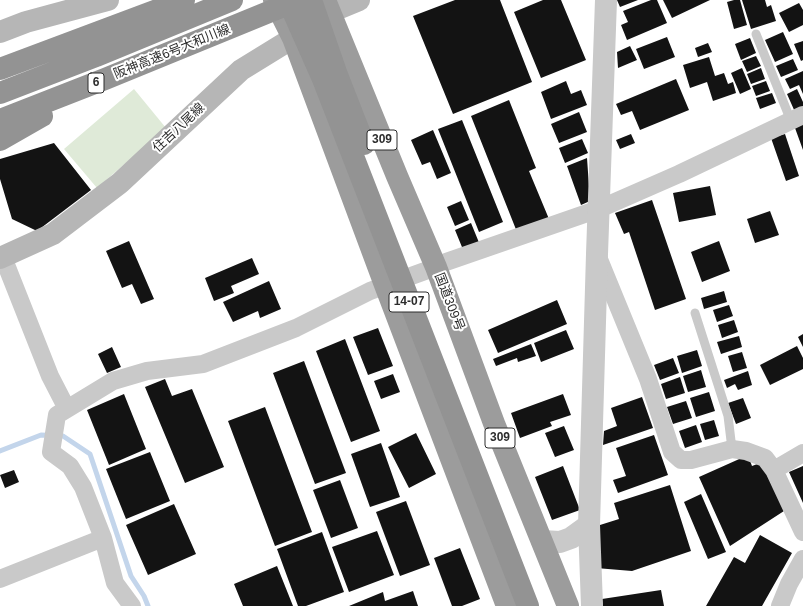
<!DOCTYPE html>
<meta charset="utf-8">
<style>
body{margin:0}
canvas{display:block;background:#fff}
</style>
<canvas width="803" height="606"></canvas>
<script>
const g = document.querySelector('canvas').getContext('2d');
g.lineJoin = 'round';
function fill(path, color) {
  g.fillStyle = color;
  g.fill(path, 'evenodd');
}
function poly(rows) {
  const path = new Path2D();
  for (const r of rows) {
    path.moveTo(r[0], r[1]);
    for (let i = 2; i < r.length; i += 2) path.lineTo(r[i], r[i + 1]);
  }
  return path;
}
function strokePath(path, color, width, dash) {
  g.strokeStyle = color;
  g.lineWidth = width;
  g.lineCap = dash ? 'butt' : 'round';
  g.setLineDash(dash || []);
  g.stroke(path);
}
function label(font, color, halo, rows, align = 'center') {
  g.font = font + ' Arial,"Noto Sans JP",sans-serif';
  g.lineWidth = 4;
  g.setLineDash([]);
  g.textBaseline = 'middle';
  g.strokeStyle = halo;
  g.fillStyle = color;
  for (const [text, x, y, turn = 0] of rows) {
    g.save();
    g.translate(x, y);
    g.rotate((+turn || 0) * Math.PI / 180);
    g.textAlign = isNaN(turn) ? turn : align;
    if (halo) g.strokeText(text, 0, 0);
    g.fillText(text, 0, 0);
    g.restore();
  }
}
fill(poly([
 [134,89,166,128,97,188,64,149]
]), '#dfead8');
strokePath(poly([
 [0,451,41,435,63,436,90,454,131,576,144,596,148,606]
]), '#c3d5eb', 5);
fill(poly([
 [455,0,500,0,532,82,453,114,413,16],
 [543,0,561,0,586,60,541,78,514,12],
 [617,0,638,0,620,7],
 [651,0,657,0,667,23,627,40,621,25,628,22,623,11],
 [663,0,710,0,672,18],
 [734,0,740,0,747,25,734,29,727,2],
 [742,0,765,0,767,7,771,5,776,21,751,29],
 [799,3,803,10,803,25,789,32,779,13],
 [783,32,793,54,775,62,765,40],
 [667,37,675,57,644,69,636,49],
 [750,38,756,53,741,60,735,44],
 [803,41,803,60,801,61,794,44],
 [708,43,712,52,698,57,695,48],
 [630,46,637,60,618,68,617,52],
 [756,56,761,66,747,72,742,61],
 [709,57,715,76,724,73,728,84,733,82,736,93,713,101,707,82,690,88,683,65],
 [793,59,798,70,781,77,776,66],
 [742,68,751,89,740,94,731,73],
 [761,68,765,79,751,84,747,74],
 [803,71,803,94,799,85,790,89,785,79],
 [676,79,689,110,640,130,632,111,621,115,616,104],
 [566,81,571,94,581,90,587,105,551,119,541,92],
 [766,81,770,91,756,96,752,86],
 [797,89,803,102,803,108,795,112,787,94],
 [772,93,776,103,760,109,756,98],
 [509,100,536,168,529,171,549,219,517,232,471,116],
 [579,112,587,132,559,143,551,124],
 [462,120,503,222,479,232,438,129],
 [803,124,803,150,795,128],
 [433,130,451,173,437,179,430,162,422,165,411,140],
 [631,134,635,143,620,149,616,140],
 [785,134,799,176,786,181,771,138],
 [582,139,588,153,565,163,559,148],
 [54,143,91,190,37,231,12,219,0,179,0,159],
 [587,158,590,201,581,205,567,166],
 [710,186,716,215,679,222,673,193],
 [652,200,686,299,655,310,629,232,624,234,615,213],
 [461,201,469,220,455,226,447,207],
 [770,211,779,235,755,243,747,219],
 [471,223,480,245,464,252,455,230],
 [129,241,154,299,141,304,132,284,122,288,106,251],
 [719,241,730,271,702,282,691,252],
 [252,258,259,274,231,286,234,293,214,301,205,278],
 [269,281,281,309,260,318,258,311,233,322,223,302],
 [724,291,727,302,704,309,701,298],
 [557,300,567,324,498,353,488,330],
 [729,305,733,316,717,322,713,310],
 [734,320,738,332,722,338,718,325],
 [378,328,393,366,368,375,353,337],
 [566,330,574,349,541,362,534,343],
 [803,334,803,347,798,337],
 [739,336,742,347,721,354,717,342],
 [345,339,380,431,351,442,316,351],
 [531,344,536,356,518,362,517,358,496,366,493,359],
 [797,346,803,358,803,369,770,385,760,365],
 [112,347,121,367,107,373,98,354],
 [697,350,702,366,682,373,677,356],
 [742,352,747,368,733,372,728,356],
 [673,358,679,373,660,380,654,365],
 [304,361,346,473,315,484,273,373],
 [701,370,706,387,688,392,683,376],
 [748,371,752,385,738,390,735,384,727,388,724,380],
 [393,374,400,392,381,399,374,381],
 [680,377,685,393,666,399,661,384],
 [165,379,172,396,192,389,224,467,185,483,145,387],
 [709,392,715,411,696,417,690,398],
 [124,394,146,449,109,465,87,410],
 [563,394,571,415,550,422,552,426,520,438,511,413],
 [642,397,653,428,603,445,604,431,617,426,611,408],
 [743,398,751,418,736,424,728,403],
 [686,401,692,418,673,424,667,407],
 [265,407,312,532,275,546,228,421],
 [714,420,719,436,705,440,700,424],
 [696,425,702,442,685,448,679,431],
 [564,426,574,450,555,457,545,433],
 [416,433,436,474,409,488,388,447],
 [654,435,668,475,618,493,613,480,626,476,616,448],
 [381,443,400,497,370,507,351,454],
 [150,452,170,501,126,519,106,469],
 [746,456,749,458,752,466,760,463,767,469,784,511,730,546,699,477],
 [563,466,580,510,552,520,535,477],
 [803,466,803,503,789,472],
 [14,470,19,482,5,488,0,475],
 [340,480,358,528,331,538,313,490],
 [670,485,691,551,632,571,596,568,600,525,619,519,614,503],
 [701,494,726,552,708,559,684,502],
 [406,501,430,565,400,576,376,512],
 [174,504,196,554,148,575,126,525],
 [377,531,394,575,349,592,332,547],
 [322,532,344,592,306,606,298,606,277,549],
 [760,535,792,553,762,606,706,606,734,557,745,563],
 [460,548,480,599,462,606,452,606,434,558],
 [277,566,293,606,243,606,234,584],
 [661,590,664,606,603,606,602,599],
 [413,591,418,606,349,606,383,592,385,601]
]), '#131313');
strokePath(poly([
 [756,34,791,121],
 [695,313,728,416,732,449]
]), '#c9c9c9', 9);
strokePath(poly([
 [3,257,50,376,67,409],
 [598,257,648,379,672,452,681,460,691,460,732,449,746,451,765,458,774,470,803,532],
 [774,470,803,453],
 [103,538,115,583,132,606],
 [0,579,103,538,83,487,70,466,51,452,57,415,113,381,147,371,203,364,296,328,370,291,436,267,446,262,599,209,679,174,803,115],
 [780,606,789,584,803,559]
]), '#c9c9c9', 18);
strokePath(poly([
 [542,541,560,542,571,538,589,525],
 [592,606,589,525,597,254,606,0]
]), '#c9c9c9', 22);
strokePath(poly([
 [0,32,26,22,108,0],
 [0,258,53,234,120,183,241,70,293,38,330,12,359,0]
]), '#b6b6b6', 22);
strokePath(poly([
 [274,0,293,38,385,285,507,606],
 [325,0,397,176,436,267,495,426,568,606]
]), '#9c9c9c', 22);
strokePath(poly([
 [288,0,323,79,528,606],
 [311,0,337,75,364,144],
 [0,69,184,0],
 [0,93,96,56,232,0],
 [0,120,105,79,298,0],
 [0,140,42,116]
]), '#939393', 22);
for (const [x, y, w] of [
 [96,83,16],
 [382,140,30],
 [409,302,40],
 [500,438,30]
]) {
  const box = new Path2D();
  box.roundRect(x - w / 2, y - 10, w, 20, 3);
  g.fillStyle = '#fff';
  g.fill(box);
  strokePath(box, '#2c2c2c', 1);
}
label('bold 12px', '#2c2c2c', null, [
 ["6",96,83],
 ["309",382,140],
 ["14-07",409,302],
 ["309",500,438]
]);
label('13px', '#2c2c2c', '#fff', [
 ["阪神高速6号大和川線",172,52,-22],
 ["住吉八尾線",179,128,-43],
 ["国道309号",449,302,69]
]);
</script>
